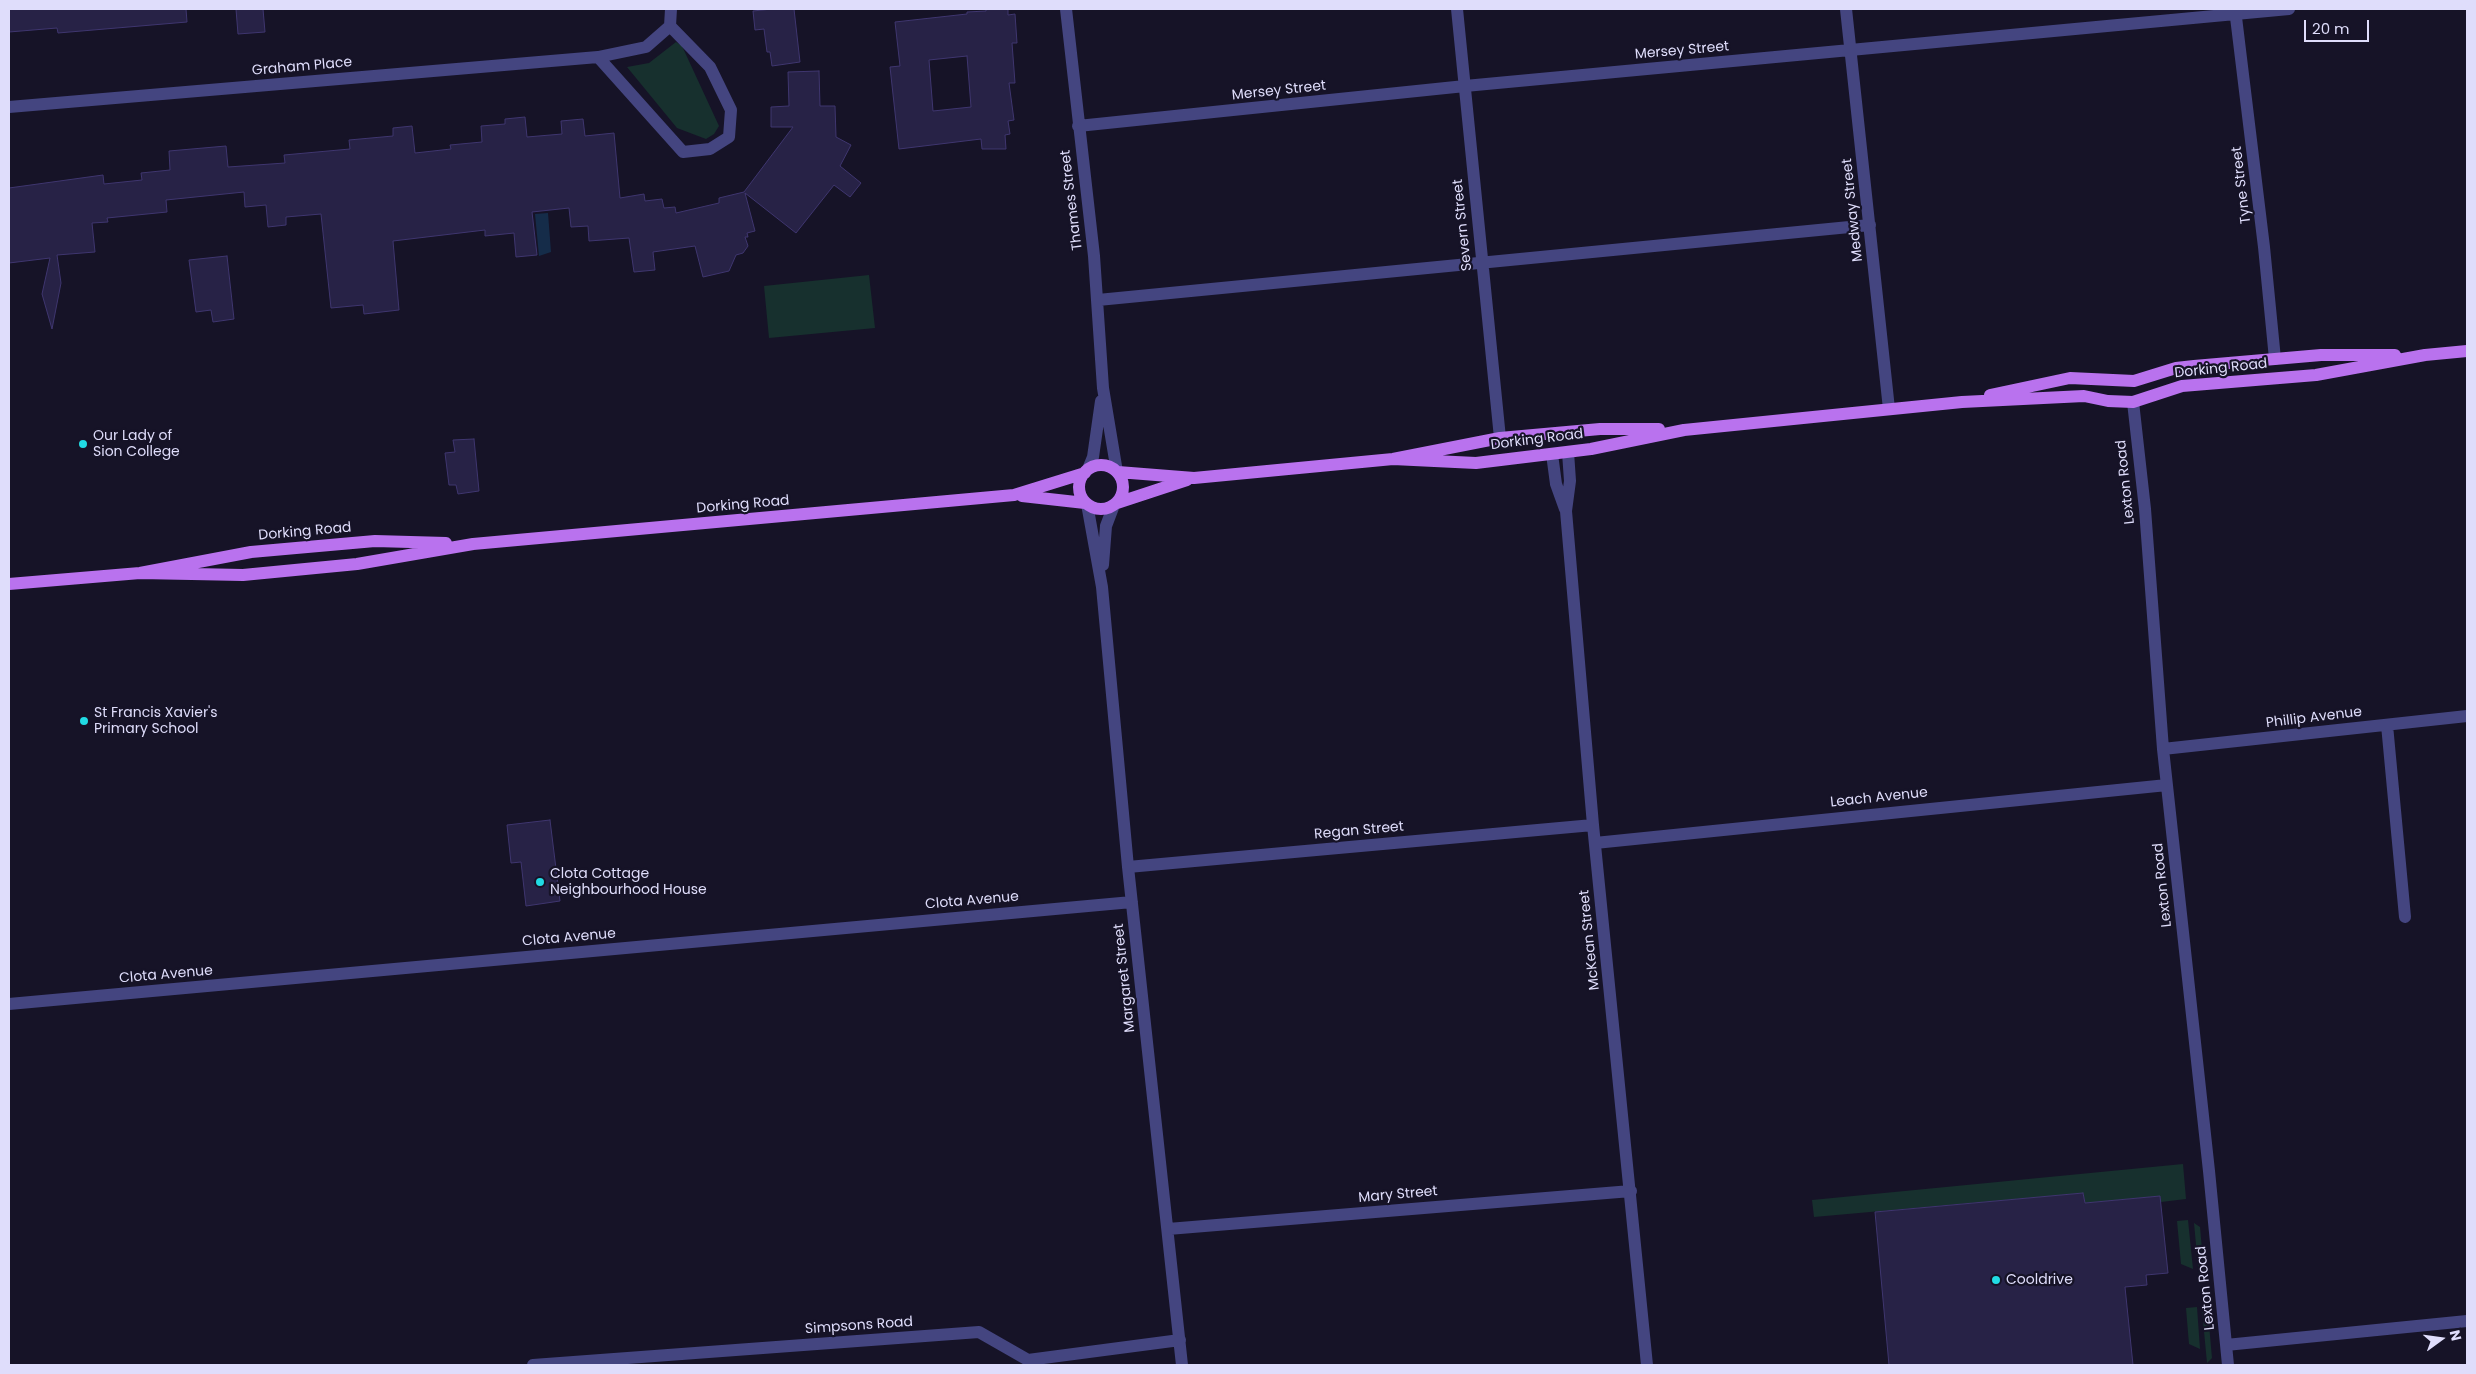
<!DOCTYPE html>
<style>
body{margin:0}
#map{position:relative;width:2476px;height:1374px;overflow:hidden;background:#161327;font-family:Poppins,sans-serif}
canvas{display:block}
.frame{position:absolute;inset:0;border:10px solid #dfddfb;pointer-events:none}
.north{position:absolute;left:2416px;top:1314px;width:50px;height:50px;-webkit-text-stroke:4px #161327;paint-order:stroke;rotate:76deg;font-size:14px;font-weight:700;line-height:20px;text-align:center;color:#dfddfb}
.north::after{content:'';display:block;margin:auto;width:18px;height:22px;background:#dfddfb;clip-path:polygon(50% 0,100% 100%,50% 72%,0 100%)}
.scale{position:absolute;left:2304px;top:20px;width:65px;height:22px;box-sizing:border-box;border:2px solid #dfddfb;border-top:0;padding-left:6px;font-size:15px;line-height:18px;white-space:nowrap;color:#dfddfb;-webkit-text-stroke:4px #161327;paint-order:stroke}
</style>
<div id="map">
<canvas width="2476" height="1374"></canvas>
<div class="frame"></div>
<div class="north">N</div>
<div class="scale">20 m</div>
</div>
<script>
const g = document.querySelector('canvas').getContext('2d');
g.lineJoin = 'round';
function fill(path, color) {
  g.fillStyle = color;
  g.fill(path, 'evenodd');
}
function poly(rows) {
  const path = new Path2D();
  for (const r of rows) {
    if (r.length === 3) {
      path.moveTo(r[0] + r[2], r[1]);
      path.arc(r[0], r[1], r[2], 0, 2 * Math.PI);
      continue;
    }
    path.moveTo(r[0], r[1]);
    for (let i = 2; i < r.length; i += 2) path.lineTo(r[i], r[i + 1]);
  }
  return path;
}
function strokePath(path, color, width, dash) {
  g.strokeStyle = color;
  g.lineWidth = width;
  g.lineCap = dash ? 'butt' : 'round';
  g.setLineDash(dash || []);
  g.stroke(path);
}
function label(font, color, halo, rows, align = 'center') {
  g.font = font + ' Poppins,sans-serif';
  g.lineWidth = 4.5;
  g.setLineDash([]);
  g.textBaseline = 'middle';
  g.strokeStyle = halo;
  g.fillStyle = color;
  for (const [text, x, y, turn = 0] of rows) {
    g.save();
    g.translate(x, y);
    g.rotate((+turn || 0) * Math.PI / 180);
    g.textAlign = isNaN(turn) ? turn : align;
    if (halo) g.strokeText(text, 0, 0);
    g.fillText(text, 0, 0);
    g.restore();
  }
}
fill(poly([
 [676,42,682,46,719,126,714,134,706,139,677,128,627,67,649,63],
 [869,275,875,328,769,338,764,286],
 [2183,1164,2186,1199,2161,1202,2160,1196,2085,1203,2083,1193,1814,1217,1812,1200],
 [2188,1220,2193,1269,2181,1264,2177,1221],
 [2194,1223,2200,1227,2204,1272,2199,1277],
 [2197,1307,2200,1349,2189,1344,2186,1308],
 [2202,1310,2208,1313,2212,1358,2207,1363]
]), '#17302e');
fill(poly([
 [548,213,551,252,539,256,535,214]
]), '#152c49');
const building = poly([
 [9,9,186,9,187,22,58,33,57,28,9,32,9,9],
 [236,9,263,9,265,32,238,34,236,9],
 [772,9,794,9,800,62,772,66,770,52,767,52,764,29,755,30,753,11,772,9],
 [986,9,1008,9,1008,15,1015,14,1017,43,1012,43,1015,83,1009,83,1014,120,1008,121,1010,134,1005,135,1006,149,982,149,981,139,899,149,890,67,900,66,895,22,967,14,967,12,986,11,986,9],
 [967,56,971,107,933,111,929,60,967,56],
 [819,71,820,106,835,106,836,137,851,145,840,166,861,183,850,197,834,185,796,233,745,193,755,231,747,233,748,237,745,237,748,246,743,253,736,255,729,271,703,277,695,246,653,252,655,270,634,272,629,238,589,241,588,226,571,227,569,208,532,212,537,255,516,257,514,233,485,236,485,230,393,241,399,310,364,314,363,305,331,308,321,214,286,217,286,225,268,227,266,205,245,207,244,192,166,200,167,212,107,218,108,222,92,223,95,252,57,255,61,283,52,329,42,294,50,258,9,263,9,188,103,175,104,184,142,180,141,173,170,170,169,151,226,146,228,167,285,163,284,155,350,149,349,140,393,136,393,128,412,126,415,153,451,149,450,145,482,142,481,126,505,124,505,119,525,117,527,137,562,134,561,121,583,119,585,136,614,133,620,198,644,194,645,201,662,199,664,208,675,207,676,213,719,203,719,198,744,192,793,127,771,127,771,107,789,106,788,72,819,71],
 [227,256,234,319,213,322,211,310,196,312,189,260,227,256],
 [474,439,479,491,458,494,456,485,449,485,445,453,455,452,453,440,474,439],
 [550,820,560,901,526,906,521,862,511,863,507,825,550,820],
 [2083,1193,2085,1203,2160,1196,2168,1273,2146,1275,2147,1285,2125,1287,2133,1365,1889,1365,1875,1212,2083,1193]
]);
fill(building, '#272246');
strokePath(building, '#3f366f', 1);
strokePath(poly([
 [1066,9,1094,256,1103,388,1117,472],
 [1457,9,1500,438],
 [1846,9,1889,409],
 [2235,9,2264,247,2275,359],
 [598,57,683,152,710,149,729,137,731,110,710,67,670,26],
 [9,107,598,57,646,47,670,26,671,9],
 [1078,126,1465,86,2289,9],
 [1098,300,1870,225],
 [2133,402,2145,509,2163,749,2209,1171,2228,1365],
 [1568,452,1570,481,1566,511,1593,825,1647,1365],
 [1552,454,1556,484,1565,509],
 [1088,469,1093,457,1101,401],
 [1087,504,1102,587,1128,867,1182,1365],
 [1103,565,1106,526,1114,505],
 [2387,725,2405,917],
 [2163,749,2467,716],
 [1595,843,2167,785],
 [1128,867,1593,825],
 [9,1004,1132,902],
 [1168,1229,1631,1191],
 [2226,1345,2467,1321],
 [533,1365,979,1332,1028,1360,1180,1340]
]), '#444580', 12);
strokePath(poly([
 [1990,395,2070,378,2134,381,2176,368,2194,366,2321,355,2395,355],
 [1393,459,1476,463,1591,449,1684,430,1962,402,2084,396,2108,401,2133,402,2182,386,2316,375,2425,355,2467,351],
 [1101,487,22],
 [1118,472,1194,478,1393,459,1500,438,1600,429,1659,429],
 [1022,496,1085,503],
 [1117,503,1187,480],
 [140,573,243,575,357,564,473,544,1014,495,1085,473],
 [9,584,140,573,251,552,375,541,446,543]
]), '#b972ee', 12);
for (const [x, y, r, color] of [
 [83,444,5,"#21dbe4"],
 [84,721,5,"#21dbe4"],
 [540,882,5,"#21dbe4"],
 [1996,1280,5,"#21dbe4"]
]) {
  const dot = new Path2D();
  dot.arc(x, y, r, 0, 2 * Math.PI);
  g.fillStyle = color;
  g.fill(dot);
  strokePath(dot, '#161327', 2);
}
label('14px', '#dfddfb', '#161327', [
 ["Mersey Street",1682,51,-5],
 ["Graham Place",302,67,-5],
 ["Mersey Street",1279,91,-6],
 ["Tyne Street",2242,185,-97],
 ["Thames Street",1072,200,-97],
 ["Medway Street",1853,210,-96],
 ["Severn Street",1463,225,-96],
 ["Dorking Road",2221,369,-6],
 ["Dorking Road",1537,440,-7],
 ["Lexton Road",2126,482,-96],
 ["Dorking Road",743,505,-5],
 ["Dorking Road",305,532,-5],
 ["Phillip Avenue",2314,718,-7],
 ["Leach Avenue",1879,798,-6],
 ["Regan Street",1359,831,-5],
 ["Lexton Road",2163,885,-96],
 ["Clota Avenue",972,901,-5],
 ["Clota Avenue",569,938,-5],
 ["McKean Street",1590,940,-96],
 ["Clota Avenue",166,975,-5],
 ["Margaret Street",1125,978,-96],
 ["Mary Street",1398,1195,-5],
 ["Lexton Road",2206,1288,-96],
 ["Simpsons Road",859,1326,-4]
]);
label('14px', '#dfddfb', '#161327', [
 ["Our Lady of",93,436],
 ["Sion College",93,452],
 ["St Francis Xavier's",94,713],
 ["Primary School",94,729],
 ["Clota Cottage",550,874],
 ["Neighbourhood House",550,890],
 ["Cooldrive",2006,1280]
], 'left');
</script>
